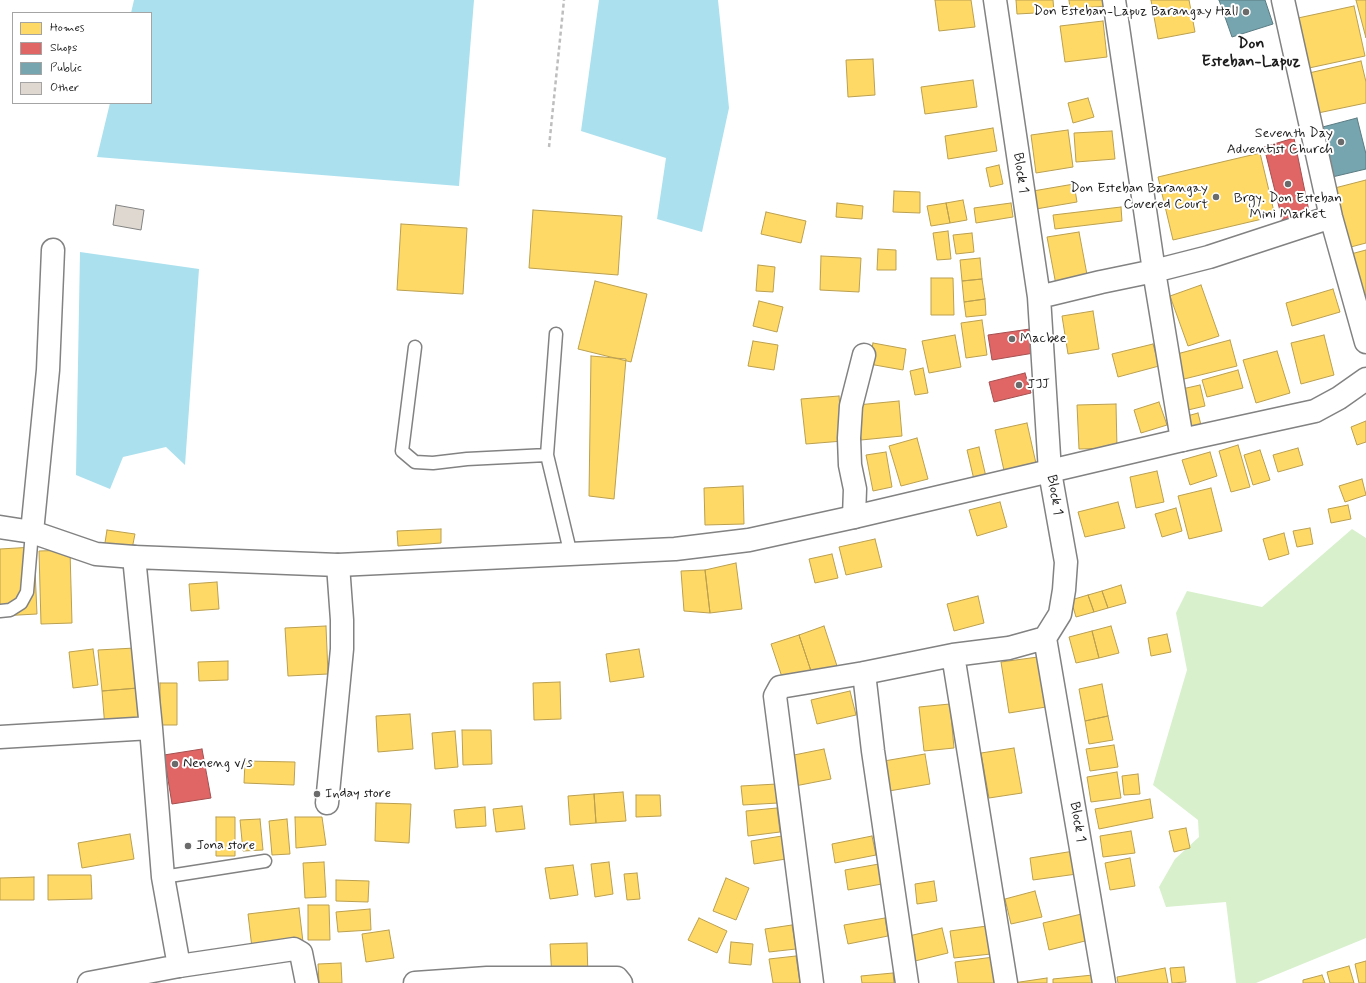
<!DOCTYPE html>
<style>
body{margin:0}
#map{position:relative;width:1366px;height:983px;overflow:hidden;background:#fff;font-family:Mynerve,sans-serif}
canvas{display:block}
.legend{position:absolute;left:12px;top:12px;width:140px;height:92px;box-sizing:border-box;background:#fff;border:1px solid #a4a4a4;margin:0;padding:5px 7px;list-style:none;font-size:12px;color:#1c1c1c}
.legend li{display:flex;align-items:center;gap:8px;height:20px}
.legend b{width:20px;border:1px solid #a4a4a4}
</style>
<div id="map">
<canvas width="1366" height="983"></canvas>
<ul class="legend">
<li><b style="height:11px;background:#ffd966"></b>Homes</li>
<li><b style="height:11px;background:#e06666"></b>Shops</li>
<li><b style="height:11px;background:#76a5af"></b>Public</li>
<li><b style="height:11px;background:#ded8d0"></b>Other</li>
</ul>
</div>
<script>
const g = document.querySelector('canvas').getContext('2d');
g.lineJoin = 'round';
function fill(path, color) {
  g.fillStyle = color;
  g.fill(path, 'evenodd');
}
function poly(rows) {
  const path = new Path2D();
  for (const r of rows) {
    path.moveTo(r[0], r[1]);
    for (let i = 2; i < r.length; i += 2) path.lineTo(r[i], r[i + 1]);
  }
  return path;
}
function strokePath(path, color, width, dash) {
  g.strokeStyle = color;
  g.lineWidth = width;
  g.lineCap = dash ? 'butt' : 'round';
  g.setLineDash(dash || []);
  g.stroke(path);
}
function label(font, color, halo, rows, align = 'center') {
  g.font = font + ' Mynerve,sans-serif';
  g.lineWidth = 4;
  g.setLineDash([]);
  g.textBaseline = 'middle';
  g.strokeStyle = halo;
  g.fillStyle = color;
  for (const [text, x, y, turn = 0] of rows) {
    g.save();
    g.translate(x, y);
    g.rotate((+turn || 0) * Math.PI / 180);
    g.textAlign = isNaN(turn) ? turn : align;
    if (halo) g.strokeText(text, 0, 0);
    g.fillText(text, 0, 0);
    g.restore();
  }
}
fill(poly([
 [1352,529,1366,538,1366,938,1256,983,1236,983,1226,902,1166,907,1159,887,1175,859,1199,837,1198,820,1153,785,1187,670,1176,613,1187,591,1262,607]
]), '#d8f0cc');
fill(poly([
 [134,0,474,0,459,186,97,157,110,103,151,103,151,13,131,13],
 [599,0,718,0,729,108,702,232,657,219,666,158,581,131],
 [80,252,199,269,185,465,166,447,123,457,110,489,76,475]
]), '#abe0ee');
const homes = poly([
 [935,0,971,0,975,27,939,31,935,0],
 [1016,0,1053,0,1054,12,1017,14,1016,0],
 [1069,0,1105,0,1106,6,1070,9,1069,0],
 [1151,0,1189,0,1195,32,1158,39,1151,0],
 [1356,0,1366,0,1366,38,1356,0],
 [1354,6,1365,56,1309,68,1298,18,1354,6],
 [1103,21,1107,57,1065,62,1060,26,1103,21],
 [873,59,875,95,848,97,846,60,873,59],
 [1361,61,1366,82,1366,103,1318,113,1309,73,1361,61],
 [973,80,977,107,925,114,921,87,973,80],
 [1088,98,1094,117,1073,123,1068,103,1088,98],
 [993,128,997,151,948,159,945,136,993,128],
 [1068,130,1073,167,1036,173,1031,135,1068,130],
 [1112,131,1115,159,1076,162,1074,133,1112,131],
 [1260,153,1275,216,1173,240,1158,177,1260,153],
 [999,165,1003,184,990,187,986,168,999,165],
 [1366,180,1366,243,1343,249,1327,190,1366,180],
 [1074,184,1077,202,1036,209,1033,191,1074,184],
 [894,191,920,192,920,213,893,212,894,191],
 [963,200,967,220,950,223,946,203,963,200],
 [837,203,863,206,862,219,836,217,837,203],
 [946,203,950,223,931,226,927,206,946,203],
 [1011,203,1013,217,976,223,974,208,1011,203],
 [1121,207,1122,221,1055,229,1053,215,1121,207],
 [533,210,622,216,618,275,529,268,533,210],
 [766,212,806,221,801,243,761,234,766,212],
 [401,224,467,228,463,294,397,290,401,224],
 [948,231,951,259,937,260,933,233,948,231],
 [1079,232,1088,280,1056,285,1047,237,1079,232],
 [972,233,974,252,956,254,953,235,972,233],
 [878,249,896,250,896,270,877,270,878,249],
 [1366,250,1366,295,1358,297,1347,255,1366,250],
 [821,256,861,258,859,292,820,290,821,256],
 [980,258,982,279,962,281,960,260,980,258],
 [758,265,775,267,773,292,756,291,758,265],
 [931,278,953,278,954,315,931,315,931,278],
 [982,279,985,299,964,302,962,281,982,279],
 [595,281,647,294,631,362,578,349,595,281],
 [1201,285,1219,336,1188,346,1170,296,1201,285],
 [1333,289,1340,312,1292,326,1286,303,1333,289],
 [985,299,986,315,966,317,964,302,985,299],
 [759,301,783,307,777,332,753,326,759,301],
 [1093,311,1099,349,1068,354,1062,316,1093,311],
 [982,320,987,355,966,358,961,323,982,320],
 [955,335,961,367,929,373,922,341,955,335],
 [1324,335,1334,375,1301,384,1291,343,1324,335],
 [1230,340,1237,366,1180,380,1173,355,1230,340],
 [753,341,778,345,774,370,748,366,753,341],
 [873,343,906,349,903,370,869,364,873,343],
 [1153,344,1159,366,1118,377,1112,354,1153,344],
 [1277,351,1290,393,1256,403,1243,360,1277,351],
 [591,356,626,359,614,499,589,496,591,356],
 [923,368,928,393,915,395,910,371,923,368],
 [1238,370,1243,388,1207,397,1202,380,1238,370],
 [1200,385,1205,406,1188,410,1182,389,1200,385],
 [839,396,843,441,806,444,801,399,839,396],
 [899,401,902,436,861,440,857,405,899,401],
 [1159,402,1167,425,1141,433,1134,410,1159,402],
 [1116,404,1117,448,1079,449,1077,405,1116,404],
 [1198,413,1201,425,1190,428,1187,416,1198,413],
 [1366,421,1366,442,1357,445,1351,427,1366,421],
 [1027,423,1037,468,1005,475,995,430,1027,423],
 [917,438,928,479,901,486,889,446,917,438],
 [1238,445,1250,487,1231,492,1219,451,1238,445],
 [979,447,987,481,975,484,967,450,979,447],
 [1298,448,1303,465,1278,472,1273,455,1298,448],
 [1260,450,1270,480,1253,485,1244,455,1260,450],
 [886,452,892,487,873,491,866,455,886,452],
 [1210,452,1217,476,1190,485,1182,460,1210,452],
 [1157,471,1164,502,1136,508,1130,477,1157,471],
 [1362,479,1366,495,1345,502,1339,486,1362,479],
 [743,486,744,524,705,525,704,488,743,486],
 [1211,488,1222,531,1189,539,1178,496,1211,488],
 [1000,502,1007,527,977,536,969,510,1000,502],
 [1118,502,1125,528,1085,537,1078,512,1118,502],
 [1348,505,1351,519,1331,523,1328,509,1348,505],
 [1176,508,1182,531,1162,537,1155,514,1176,508],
 [1310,528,1313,544,1297,547,1293,531,1310,528],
 [441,529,441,543,398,546,397,531,441,529],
 [107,530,135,534,131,554,104,549,107,530],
 [1284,533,1289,554,1269,560,1263,539,1284,533],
 [875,539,882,567,846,575,839,547,875,539],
 [34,547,37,614,0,616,0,549,34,547],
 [70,550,72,623,41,624,39,551,70,550],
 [832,554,838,578,815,583,809,559,832,554],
 [736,563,742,609,710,613,705,570,736,563],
 [705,570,710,613,684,611,681,571,705,570],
 [217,582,219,609,191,611,189,584,217,582],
 [1121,585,1126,603,1108,608,1102,591,1121,585],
 [1102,591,1108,608,1094,612,1088,595,1102,591],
 [1088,595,1094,612,1076,617,1071,600,1088,595],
 [978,596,984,623,954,631,947,604,978,596],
 [326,626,328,674,288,676,285,628,326,626],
 [824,626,838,669,813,677,799,635,824,626],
 [1111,626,1119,653,1099,658,1092,631,1111,626],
 [1092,631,1099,658,1076,663,1069,637,1092,631],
 [1167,634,1171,652,1151,656,1148,638,1167,634],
 [799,635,813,677,784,683,771,644,799,635],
 [135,648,138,688,102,691,98,650,135,648],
 [93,649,98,685,73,688,69,652,93,649],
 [639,649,644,677,610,682,606,654,639,649],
 [1038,657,1046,707,1009,713,1001,662,1038,657],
 [228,661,228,680,199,681,198,662,228,661],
 [560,682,561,719,534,720,533,683,560,682],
 [160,683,177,683,177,725,160,725,160,683],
 [1102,684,1108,716,1085,721,1079,689,1102,684],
 [138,688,141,725,105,728,102,691,138,688],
 [850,691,856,715,817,724,811,700,850,691],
 [950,704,954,748,924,751,919,707,950,704],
 [410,714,413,749,378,752,376,716,410,714],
 [1108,716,1113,740,1089,744,1085,721,1108,716],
 [462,730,491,730,492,764,463,765,462,730],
 [455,731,458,767,435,769,432,733,455,731],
 [1114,745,1118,767,1090,771,1086,749,1114,745],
 [1014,748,1022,793,989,798,981,753,1014,748],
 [824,749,831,779,795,786,789,756,824,749],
 [925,754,930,784,889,791,884,761,925,754],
 [245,761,295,762,294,785,244,783,245,761],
 [1117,772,1121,798,1091,802,1087,777,1117,772],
 [1138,774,1140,794,1124,795,1122,776,1138,774],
 [777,784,778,803,743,805,741,786,777,784],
 [623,792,626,821,596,823,594,794,623,792],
 [594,794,596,823,570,825,568,796,594,794],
 [636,795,660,795,661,816,636,817,636,795],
 [1150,799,1153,818,1099,829,1095,809,1150,799],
 [376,803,411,804,409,843,375,841,376,803],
 [522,806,525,829,496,832,493,809,522,806],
 [485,807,486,826,456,828,454,810,485,807],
 [777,808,780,832,748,836,746,811,777,808],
 [216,817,235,817,235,856,216,856,216,817],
 [295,817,322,817,326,845,296,848,295,817],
 [260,819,263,850,243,851,240,820,260,819],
 [287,819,290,854,272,855,269,821,287,819],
 [1186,828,1190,848,1174,852,1169,831,1186,828],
 [1131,831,1135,853,1103,857,1100,836,1131,831],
 [130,834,134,859,82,868,78,843,130,834],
 [782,836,786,859,754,864,751,841,782,836],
 [872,836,876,855,835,863,832,844,872,836],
 [1074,851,1077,874,1033,880,1030,858,1074,851],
 [1130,858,1135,886,1110,890,1105,863,1130,858],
 [324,862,326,897,305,898,303,863,324,862],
 [609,862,613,894,595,897,591,864,609,862],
 [879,864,882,884,848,890,845,870,879,864],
 [573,865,578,895,550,899,545,868,573,865],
 [637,873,640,899,627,900,624,874,637,873],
 [48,875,91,875,92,899,48,900,48,875],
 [34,877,34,900,0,900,0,878,34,877],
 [726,878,749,888,736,920,713,911,726,878],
 [336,880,369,881,368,902,336,901,336,880],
 [934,881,937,901,917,904,915,884,934,881],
 [1035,891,1042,917,1011,924,1005,899,1035,891],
 [308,905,329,905,330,940,308,940,308,905],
 [299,908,303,942,252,948,248,914,299,908],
 [370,909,371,930,338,932,336,912,370,909],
 [1086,913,1093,939,1049,950,1043,923,1086,913],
 [699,918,727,931,717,953,688,940,699,918],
 [885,918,888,936,848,944,844,925,885,918],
 [792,925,796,949,769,952,765,929,792,925],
 [987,926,991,954,954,958,950,931,987,926],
 [942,928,948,953,915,961,909,936,942,928],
 [389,930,394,958,366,962,362,934,389,930],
 [731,942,753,944,751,965,729,963,731,942],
 [587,943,588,976,552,978,550,944,587,943],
 [796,956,800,983,773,983,769,959,796,956],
 [994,957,998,983,958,983,955,962,994,957],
 [1366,961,1366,983,1359,983,1355,964,1366,961],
 [341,963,342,983,319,983,318,964,341,963],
 [1349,966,1354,983,1330,983,1327,972,1349,966],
 [1184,967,1186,982,1172,983,1170,968,1184,967],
 [1165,968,1168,983,1118,983,1117,977,1165,968],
 [893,973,894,983,862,983,861,976,893,973],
 [1093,975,1094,983,1053,983,1053,979,1093,975],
 [1322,975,1325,983,1303,983,1303,980,1322,975],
 [1047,978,1047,983,1013,983,1047,978]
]);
fill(homes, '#ffd966');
strokePath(homes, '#bba050', 1);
const shops = poly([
 [1294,138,1311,221,1284,227,1264,147,1294,138],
 [1030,329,1034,353,992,360,988,335,1030,329],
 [1025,373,1031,393,994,402,989,382,1025,373],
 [202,749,211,798,172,804,164,755,202,749]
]);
fill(shops, '#e06666');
strokePath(shops, '#a55050', 1);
const public = poly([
 [1219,0,1265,0,1273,24,1232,37,1219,0],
 [1357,118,1366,154,1366,169,1328,178,1315,129,1357,118]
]);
fill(public, '#76a5af');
strokePath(public, '#5b7c83', 1);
const building = poly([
 [116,205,144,210,141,230,113,225,116,205]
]);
fill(building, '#ded8d0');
strokePath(building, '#828282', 1);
const service = poly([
 [556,334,547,455,571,555],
 [415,347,402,451,415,462,433,463,467,459,547,455],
 [0,611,10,610,21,603,27,592,32,532],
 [163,877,265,861]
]);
const minor = poly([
 [995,0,1039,297,1050,472,1066,562,1064,590,1060,614,1045,638,1104,983],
 [1114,0,1154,271,1182,440],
 [1283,0,1331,217,1366,342],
 [1039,297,1101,282,1154,271,1209,257,1331,217],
 [854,517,855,489,850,465,849,438,851,406,864,355],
 [0,527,32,532,96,554,134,557],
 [32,532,48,370,53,250],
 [953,655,1006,983],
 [864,673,873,751,907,983],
 [327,803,342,649,342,620,338,565],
 [179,966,294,949,301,953,307,983],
 [415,983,487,978,617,978,621,983],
 [812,983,775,696,780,687,864,673,953,655,1009,648,1045,638]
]);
const tertiary = poly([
 [0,737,151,728],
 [89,983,179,966,163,877,151,728,134,557,338,565,675,549,749,540,854,517,1182,440,1315,411,1339,398,1366,379]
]);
strokePath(service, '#828282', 15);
strokePath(minor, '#828282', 25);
strokePath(tertiary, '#828282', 25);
strokePath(poly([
 [549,147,564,0]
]), '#bebebe', 2.5, [4, 3]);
strokePath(service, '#fff', 12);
strokePath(minor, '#fff', 22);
strokePath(tertiary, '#fff', 22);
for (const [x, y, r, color] of [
 [1246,12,4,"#6b6b6b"],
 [1341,142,4,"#6b6b6b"],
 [1288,184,4,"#6b6b6b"],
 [1216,197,4,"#6b6b6b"],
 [1012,339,4,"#6b6b6b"],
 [1019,385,4,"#6b6b6b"],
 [175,764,4,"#6b6b6b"],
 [317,794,4,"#6b6b6b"],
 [188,846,4,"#6b6b6b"]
]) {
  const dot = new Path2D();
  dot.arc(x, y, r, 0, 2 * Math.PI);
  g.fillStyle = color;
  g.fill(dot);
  strokePath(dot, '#fff', 1.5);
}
label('14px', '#1c1c1c', '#fff', [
 ["Don Esteban-Lapuz Barangay Hall",1238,12,"right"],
 ["Seventh Day",1333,134,"right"],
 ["Adventist Church",1333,150,"right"],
 ["Don Esteban Barangay",1208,189,"right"],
 ["Covered Court",1208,205,"right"],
 ["Brgy. Don Esteban",1288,199,"center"],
 ["Mini Market",1288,215,"center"],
 ["Macbee",1020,339],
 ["JJJ",1027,385],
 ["Neneng v/s",183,764],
 ["Inday store",325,794],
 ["Jona store",196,846]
], 'left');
label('14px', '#1c1c1c', '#fff', [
 ["Block 1",1020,173,81],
 ["Block 1",1054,495,80],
 ["Block 1",1077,822,80]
]);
label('bold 16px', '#1c1c1c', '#fff', [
 ["Don",1251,45],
 ["Esteban-Lapuz",1251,63]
]);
</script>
